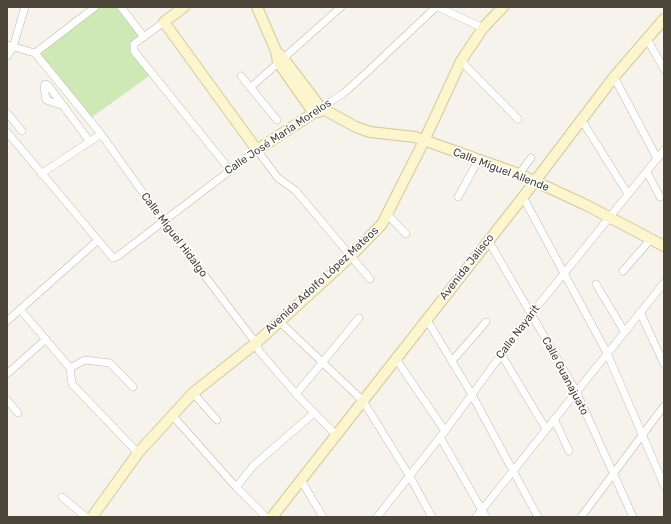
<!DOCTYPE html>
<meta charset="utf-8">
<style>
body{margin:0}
#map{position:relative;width:671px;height:524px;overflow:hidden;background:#f5f3eb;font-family:Rubik,sans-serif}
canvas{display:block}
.frame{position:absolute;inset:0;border:8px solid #4a4439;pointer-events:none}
</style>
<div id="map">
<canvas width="671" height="524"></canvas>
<div class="frame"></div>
</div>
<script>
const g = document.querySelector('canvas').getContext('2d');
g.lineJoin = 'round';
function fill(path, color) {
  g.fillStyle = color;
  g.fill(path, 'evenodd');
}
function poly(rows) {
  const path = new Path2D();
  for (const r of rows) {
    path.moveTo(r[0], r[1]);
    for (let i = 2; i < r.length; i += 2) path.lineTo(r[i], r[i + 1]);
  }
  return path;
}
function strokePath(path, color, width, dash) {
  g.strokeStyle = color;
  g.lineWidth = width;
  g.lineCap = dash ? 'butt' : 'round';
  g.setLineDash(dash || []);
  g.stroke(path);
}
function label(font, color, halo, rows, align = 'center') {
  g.font = font + ' Rubik,sans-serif';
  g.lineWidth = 3.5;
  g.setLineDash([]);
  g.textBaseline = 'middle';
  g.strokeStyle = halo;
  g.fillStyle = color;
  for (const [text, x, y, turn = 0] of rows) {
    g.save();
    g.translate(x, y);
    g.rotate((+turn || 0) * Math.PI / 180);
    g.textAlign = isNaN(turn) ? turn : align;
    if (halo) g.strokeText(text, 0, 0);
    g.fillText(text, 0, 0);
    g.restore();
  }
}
fill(poly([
 [97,7,120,7,144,37,133,47,152,74,89,119,35,53]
]), '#cee8b6');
const street = poly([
 [121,7,144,37],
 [438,7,483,28],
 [164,22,134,44,134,51,230,170],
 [647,39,664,69],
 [7,45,35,53,101,134,163,221,256,343,259,351,296,394,336,435],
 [35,53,95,7],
 [7,56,13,47,25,7],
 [461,61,518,119],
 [241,76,277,120],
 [614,77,657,158],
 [250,88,341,7],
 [64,106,46,100,44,86,45,84,48,85,90,142],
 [321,108,344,93,365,74,436,7],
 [7,113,22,131],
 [581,119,628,194],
 [7,132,113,258,118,256,257,150,278,178,296,191,370,279],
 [647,172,660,197],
 [41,174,101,134],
 [519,174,531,158],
 [458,197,478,161],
 [523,197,607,353,664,485],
 [387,214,406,234],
 [488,240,576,391,633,517],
 [623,271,651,239],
 [596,284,624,331],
 [20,309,70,368,72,384,138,453],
 [640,312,664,364],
 [427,320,471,393,538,517],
 [7,321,97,241],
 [279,321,363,401,409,475,432,517],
 [501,354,546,429],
 [396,359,445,431],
 [452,361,486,322],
 [70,368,85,360,110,363,133,387],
 [7,374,46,339],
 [193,393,217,420],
 [296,394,359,318],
 [7,400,18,413],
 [172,415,236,487,266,517],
 [554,419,569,451],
 [440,437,486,517],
 [301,480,323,517],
 [236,487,254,465,314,413],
 [62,497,86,517],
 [377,517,445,431,532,313,664,150],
 [476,517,664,283],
 [581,517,664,406]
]);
const secondary = poly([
 [184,7,164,22,257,150,321,108],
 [257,7,276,51,278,62,313,112,319,112],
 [276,51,283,58,321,108,356,127,370,132,415,137,519,174,586,205,664,246],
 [92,517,138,453,193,393,256,343,350,257,382,224,424,141,461,61,483,28,503,7],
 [272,517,523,197,614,77,664,19]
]);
strokePath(street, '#c1bbae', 8);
strokePath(secondary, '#d4c99c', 12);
strokePath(street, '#fff', 7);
strokePath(secondary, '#fdf5cd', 10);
label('11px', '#4a4439', '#fff', [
 ["Calle José María Morelos",278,137,-34],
 ["Calle Miguel Allende",501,170,21],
 ["Calle Miguel Hidalgo",174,235,53],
 ["Avenida Jalisco",467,267,-52],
 ["Avenida Adolfo López Mateos",322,280,-43],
 ["Calle Nayarit",518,332,-53],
 ["Calle Guanajuato",565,376,62]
]);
</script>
